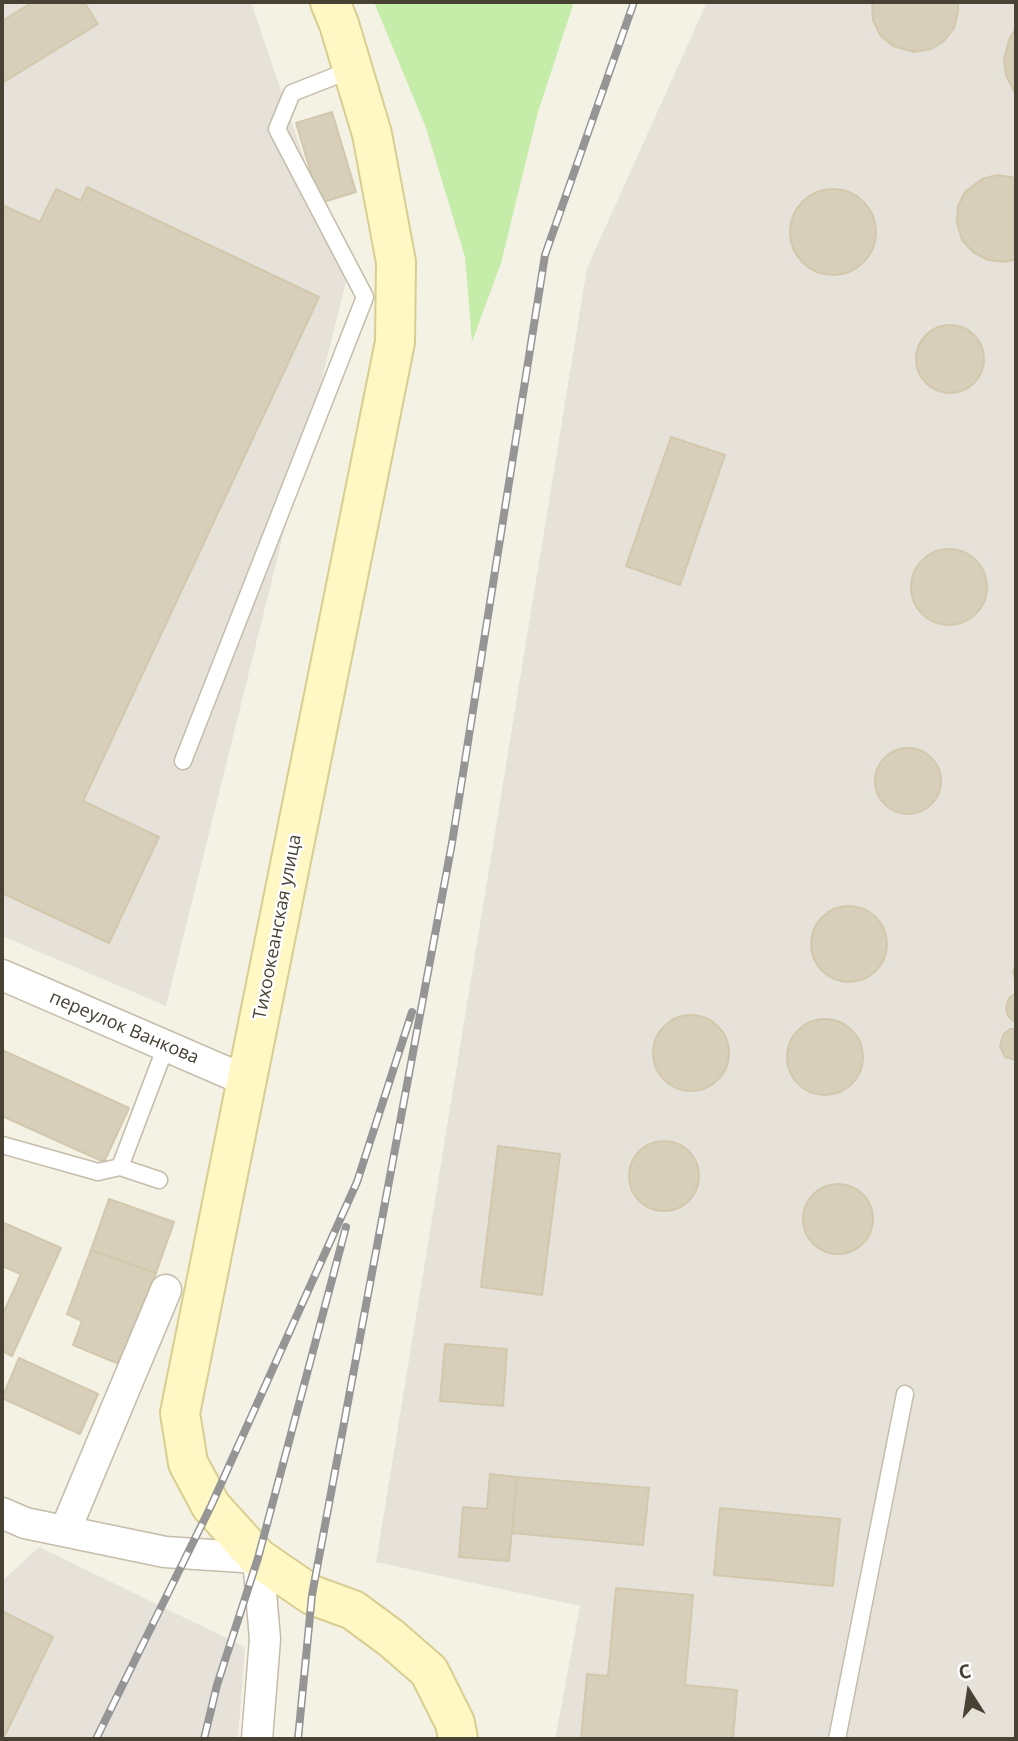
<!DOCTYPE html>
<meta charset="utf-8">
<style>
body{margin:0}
#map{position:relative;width:1018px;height:1741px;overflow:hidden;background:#f4f1e5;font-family:"Open Sans",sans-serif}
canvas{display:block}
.frame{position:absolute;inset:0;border:4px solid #474234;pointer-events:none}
.north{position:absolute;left:934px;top:1657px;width:70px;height:70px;-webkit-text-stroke:5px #fff;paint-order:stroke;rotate:348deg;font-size:19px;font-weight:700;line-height:28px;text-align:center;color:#474234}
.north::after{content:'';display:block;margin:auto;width:24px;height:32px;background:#474234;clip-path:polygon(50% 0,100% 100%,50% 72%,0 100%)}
</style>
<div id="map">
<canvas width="1018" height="1741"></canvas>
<div class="frame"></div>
<div class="north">С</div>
</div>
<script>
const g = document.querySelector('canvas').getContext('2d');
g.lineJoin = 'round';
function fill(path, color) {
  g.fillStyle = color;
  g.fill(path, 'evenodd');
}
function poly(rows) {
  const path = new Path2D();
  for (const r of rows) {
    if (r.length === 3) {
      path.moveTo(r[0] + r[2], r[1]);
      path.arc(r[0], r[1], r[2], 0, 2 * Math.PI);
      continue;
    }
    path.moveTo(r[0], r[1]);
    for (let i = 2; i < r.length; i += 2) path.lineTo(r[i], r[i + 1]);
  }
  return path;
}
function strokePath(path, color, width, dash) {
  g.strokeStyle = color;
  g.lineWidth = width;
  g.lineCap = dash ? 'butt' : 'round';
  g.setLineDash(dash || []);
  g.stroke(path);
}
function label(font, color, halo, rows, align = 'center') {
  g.font = font + ' "Open Sans",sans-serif';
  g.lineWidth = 5;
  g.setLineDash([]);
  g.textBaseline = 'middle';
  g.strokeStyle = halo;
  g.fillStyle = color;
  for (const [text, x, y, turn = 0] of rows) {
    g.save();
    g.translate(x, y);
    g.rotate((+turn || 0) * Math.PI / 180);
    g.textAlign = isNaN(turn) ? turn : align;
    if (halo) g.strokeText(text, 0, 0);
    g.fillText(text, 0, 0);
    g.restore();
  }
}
fill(poly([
 [2,2,251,2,346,282,166,1006,2,936],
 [707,2,1016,2,1016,1739,555,1739,580,1606,376,1562,587,268],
 [39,1547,245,1647,238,1739,2,1739,2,1581]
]), '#e6e2da');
fill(poly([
 [374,2,574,2,538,112,501,263,472,342,465,257,426,128]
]), '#c6eca9');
const building = poly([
 [33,2,84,2,98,24,2,83,2,21,33,2],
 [872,2,958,2,958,12,954,28,944,41,931,49,914,52,893,46,880,35,873,20,872,2],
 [1016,28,1016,95,1006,75,1004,59,1009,40,1016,28],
 [332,112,356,192,320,203,296,123,332,112],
 [997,175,1016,178,1016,259,1005,262,988,260,973,252,962,240,957,223,958,206,965,192,982,179,997,175],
 [87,187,319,297,83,801,159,837,109,943,2,893,2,205,40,222,56,189,81,201,87,187],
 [833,232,43],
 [950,359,34],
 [671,437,725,455,680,585,626,566,671,437],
 [949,587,38],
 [908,781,33],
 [849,944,38],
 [1016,963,1016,983,1013,972,1016,963],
 [1016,993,1016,1023,1008,1016,1006,1008,1009,998,1016,993],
 [691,1053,38],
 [825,1057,38],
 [1010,1029,1016,1029,1016,1060,1005,1057,1000,1046,1003,1035,1010,1029],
 [2,1050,129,1108,104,1162,2,1116,2,1050],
 [664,1176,35],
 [498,1146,560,1154,542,1295,481,1287,498,1146],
 [838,1219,35],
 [109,1199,174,1222,156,1273,91,1250,109,1199],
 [2,1222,61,1248,12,1356,2,1351,2,1316,21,1274,2,1266,2,1222],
 [91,1250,156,1273,119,1364,73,1345,82,1321,67,1314,91,1250],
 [445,1344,507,1349,503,1406,440,1401,445,1344],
 [19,1358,98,1394,80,1434,2,1398,19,1358],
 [490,1474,517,1477,509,1561,459,1557,463,1507,487,1509,490,1474],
 [517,1477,649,1488,643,1545,512,1533,517,1477],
 [720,1508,840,1519,833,1586,714,1575,720,1508],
 [616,1588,693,1595,685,1685,737,1690,733,1739,581,1739,587,1674,608,1676,616,1588],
 [2,1611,53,1637,3,1739,2,1739,2,1611]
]);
fill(building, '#d7cfb9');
strokePath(building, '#d2c8ac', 2);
const lane = poly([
 [183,761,365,297,277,129,292,93,353,69],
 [2,1145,98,1172,120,1167],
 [159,1180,120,1167,166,1046],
 [837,1739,905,1394]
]);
const street = poly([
 [2,975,247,1081],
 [2,1513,25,1523,165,1552,258,1558,265,1639,257,1739],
 [65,1531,166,1290]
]);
const secondary = poly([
 [330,2,339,24,372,134,396,262,395,342,180,1413,188,1463,211,1506,258,1558,312,1595,353,1610,391,1638,429,1671,455,1723,458,1739]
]);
strokePath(lane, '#c3bda9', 19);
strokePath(street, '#c3bda9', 33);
strokePath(secondary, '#d8ce90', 42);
strokePath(lane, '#fff', 16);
strokePath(street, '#fff', 30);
strokePath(secondary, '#fff8c4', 38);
const rail = poly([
 [96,1739,211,1506,357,1182,412,1012],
 [204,1739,217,1685,258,1558,346,1227],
 [298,1739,312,1595,452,843,545,255,634,2]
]);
strokePath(rail, '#959595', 8);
strokePath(rail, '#fff', 5, [16]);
label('18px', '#474234', '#fff', [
 ["Тихоокеанская улица",278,927,-79],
 ["переулок Ванкова",124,1028,23]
]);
</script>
